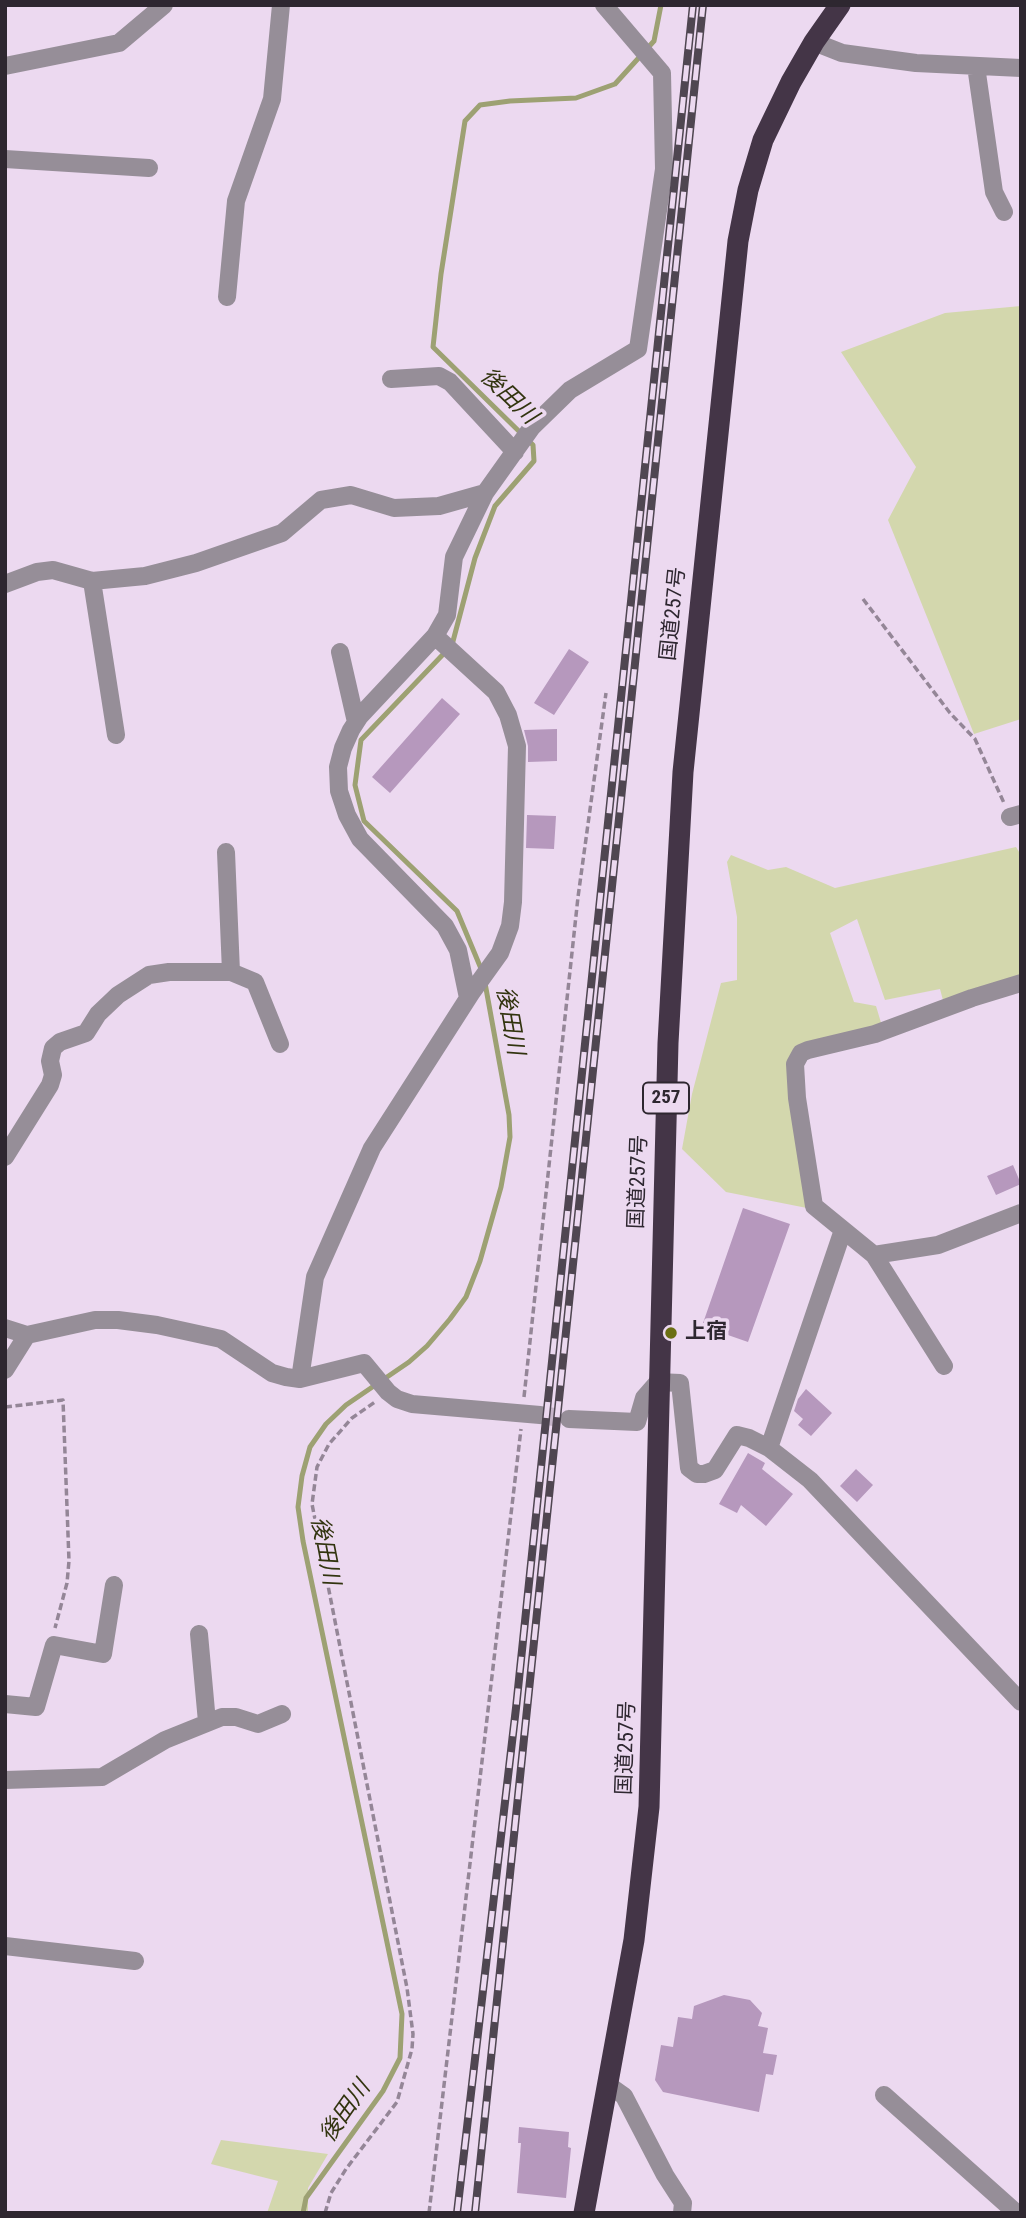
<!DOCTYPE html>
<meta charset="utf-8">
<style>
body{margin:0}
#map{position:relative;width:1026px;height:2218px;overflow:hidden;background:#ecd9f0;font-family:"Roboto Condensed",sans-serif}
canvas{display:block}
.frame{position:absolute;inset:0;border:7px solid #2e2730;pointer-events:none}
</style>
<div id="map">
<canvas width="1026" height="2218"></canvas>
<div class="frame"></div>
</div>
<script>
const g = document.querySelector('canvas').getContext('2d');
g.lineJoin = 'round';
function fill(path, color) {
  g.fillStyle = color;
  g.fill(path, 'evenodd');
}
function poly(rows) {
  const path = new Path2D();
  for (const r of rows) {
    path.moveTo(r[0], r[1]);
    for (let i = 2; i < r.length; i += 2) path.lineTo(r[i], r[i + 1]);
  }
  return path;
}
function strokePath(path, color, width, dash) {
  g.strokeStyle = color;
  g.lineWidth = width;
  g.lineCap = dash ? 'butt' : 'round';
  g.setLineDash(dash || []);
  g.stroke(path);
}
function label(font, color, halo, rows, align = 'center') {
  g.font = font + ' "Roboto Condensed","Noto Sans JP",sans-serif';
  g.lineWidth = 7;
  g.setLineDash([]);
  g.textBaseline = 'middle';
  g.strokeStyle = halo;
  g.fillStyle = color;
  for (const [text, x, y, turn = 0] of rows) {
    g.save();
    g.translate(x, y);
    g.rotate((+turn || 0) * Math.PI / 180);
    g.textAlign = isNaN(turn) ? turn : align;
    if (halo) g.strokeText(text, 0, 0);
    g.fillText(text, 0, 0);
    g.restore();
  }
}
fill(poly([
 [1021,306,1021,719,974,734,888,520,916,467,841,352,945,313],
 [1016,847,1021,855,1021,979,944,1004,940,989,885,1000,857,919,830,933,854,1002,876,1006,882,1026,790,1056,812,1209,726,1192,682,1149,692,1094,721,983,737,980,737,917,727,862,731,855,768,870,786,867,835,888],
 [221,2140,328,2154,308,2188,308,2213,267,2213,278,2181,211,2164]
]), '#d3d7ad');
strokePath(poly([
 [482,971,457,911,364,821,355,785,361,740,452,645,475,558,495,506,534,461,533,445,433,347,441,274,465,121,480,105,510,101,576,98,615,84,654,41,661,5],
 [303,2213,306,2198,383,2091,400,2058,402,2014,303,1541,298,1507,302,1476,310,1447,326,1424,346,1405,409,1362,427,1346,450,1319,466,1297,480,1261,501,1187,510,1137,509,1115,485,983]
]), '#9da173', 5);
fill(poly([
 [569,649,589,662,554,715,534,703],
 [442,698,460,714,390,793,372,777],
 [557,729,557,761,528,762,528,746,524,730],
 [527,815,556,816,554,849,526,848],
 [1013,1165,1021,1184,996,1195,987,1176],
 [743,1208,790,1224,748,1342,702,1326],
 [806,1389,832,1413,811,1436,798,1425,803,1419,794,1411,798,1399],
 [748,1453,765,1463,762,1469,793,1494,766,1526,741,1505,737,1513,719,1504],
 [856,1469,873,1485,857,1502,840,1486],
 [724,1995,750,2000,762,2013,758,2026,768,2028,763,2053,777,2055,773,2075,766,2074,759,2112,663,2092,655,2080,661,2045,673,2047,678,2017,692,2019,694,2006],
 [519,2127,569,2132,568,2147,571,2148,566,2198,517,2193,521,2143,518,2143]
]), '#b698bd');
strokePath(poly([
 [540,1415,569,1419]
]), '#c6b5ca', 18, [18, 9]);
strokePath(poly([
 [863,599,950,713,975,739,1004,803],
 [524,1397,578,897,606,693],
 [5,1407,63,1400,69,1561,67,1583,55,1628],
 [325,2213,331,2193,346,2169,397,2102,412,2049,413,2034,407,1988,312,1504,317,1467,329,1444,352,1418,375,1402],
 [429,2213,521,1429]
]), '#948697', 3.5, [7, 3.5]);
strokePath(poly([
 [814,42,842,53,916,63,1021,68],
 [5,66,119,43,164,5],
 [976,66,994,192,1004,212],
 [5,159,149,168],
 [227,297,236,201,272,99,281,5],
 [391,379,439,376,450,382,515,452],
 [92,581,116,735],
 [5,584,37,572,53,570,92,581,145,576,196,563,282,533,321,500,351,495,394,508,439,506,485,493],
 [435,636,360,716,351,730,343,748,338,767,339,791,347,815,360,839,445,926,458,950,468,998],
 [340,652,356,722],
 [1010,817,1021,814],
 [231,972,255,982,280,1044],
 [1021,983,972,998,875,1034,808,1050,801,1053,795,1064,797,1098,814,1206,874,1255,938,1245,1021,1213],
 [5,1157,50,1085,53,1075,50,1061,53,1048,60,1042,86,1033,98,1014,118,995,149,975,169,972,231,972,226,852],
 [874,1255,944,1366],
 [5,1328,27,1335,95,1320,118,1320,157,1325,221,1339,272,1373,286,1377,300,1379,364,1363,388,1392,397,1399,412,1404,540,1415],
 [5,1370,27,1335],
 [300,1379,315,1277,372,1148,472,992,500,953,510,926,513,902,517,746,508,715,496,692,435,636,447,615,454,557,485,493,532,427,570,390,638,349,664,169,662,73,604,5],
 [569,1419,637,1422,644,1398,658,1382,680,1383,689,1468,697,1474,704,1474,715,1470,737,1435,749,1438,769,1448,810,1480,1021,1702],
 [769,1448,843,1230],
 [199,1634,207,1722],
 [5,1704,36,1707,54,1645,103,1654,114,1585],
 [5,1780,102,1777,165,1740,222,1717,236,1717,258,1724,282,1714],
 [5,1946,135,1961],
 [607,2084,624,2096,665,2175,683,2203,682,2213],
 [884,2095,1013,2210]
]), '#968e98', 18);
strokePath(poly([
 [584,2213,634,1940,649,1807,668,1043,683,772,738,241,748,190,763,140,791,82,814,42,840,5]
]), '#443547', 21);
const rail = poly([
 [457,2213,516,1708,693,5],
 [475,2213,703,5]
]);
strokePath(rail, '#4f4651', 8);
strokePath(rail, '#ecd9f0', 5, [16]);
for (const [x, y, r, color] of [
 [671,1333,7,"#6b6f13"]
]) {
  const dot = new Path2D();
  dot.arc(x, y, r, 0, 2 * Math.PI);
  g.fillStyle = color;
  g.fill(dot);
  strokePath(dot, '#ecd9f0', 2.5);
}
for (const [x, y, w] of [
 [666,1098,46]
]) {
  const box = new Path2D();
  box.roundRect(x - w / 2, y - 15.5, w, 31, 5);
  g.fillStyle = '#ecd9f0';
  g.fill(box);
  strokePath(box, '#2e2730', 2);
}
label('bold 19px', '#2e2730', null, [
 ["257",666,1098]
]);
label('21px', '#2e2730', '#ecd9f0', [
 ["国道257号",674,614,-84],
 ["国道257号",639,1182,-88],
 ["国道257号",627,1748,-88]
]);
label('bold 21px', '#2e2730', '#ecd9f0', [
 ["上宿",685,1333]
], 'left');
label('italic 23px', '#32340f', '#ecd9f0', [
 ["後田川",508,397,44],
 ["後田川",509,1021,80],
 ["後田川",324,1551,79],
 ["後田川",346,2112,-55]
]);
</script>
